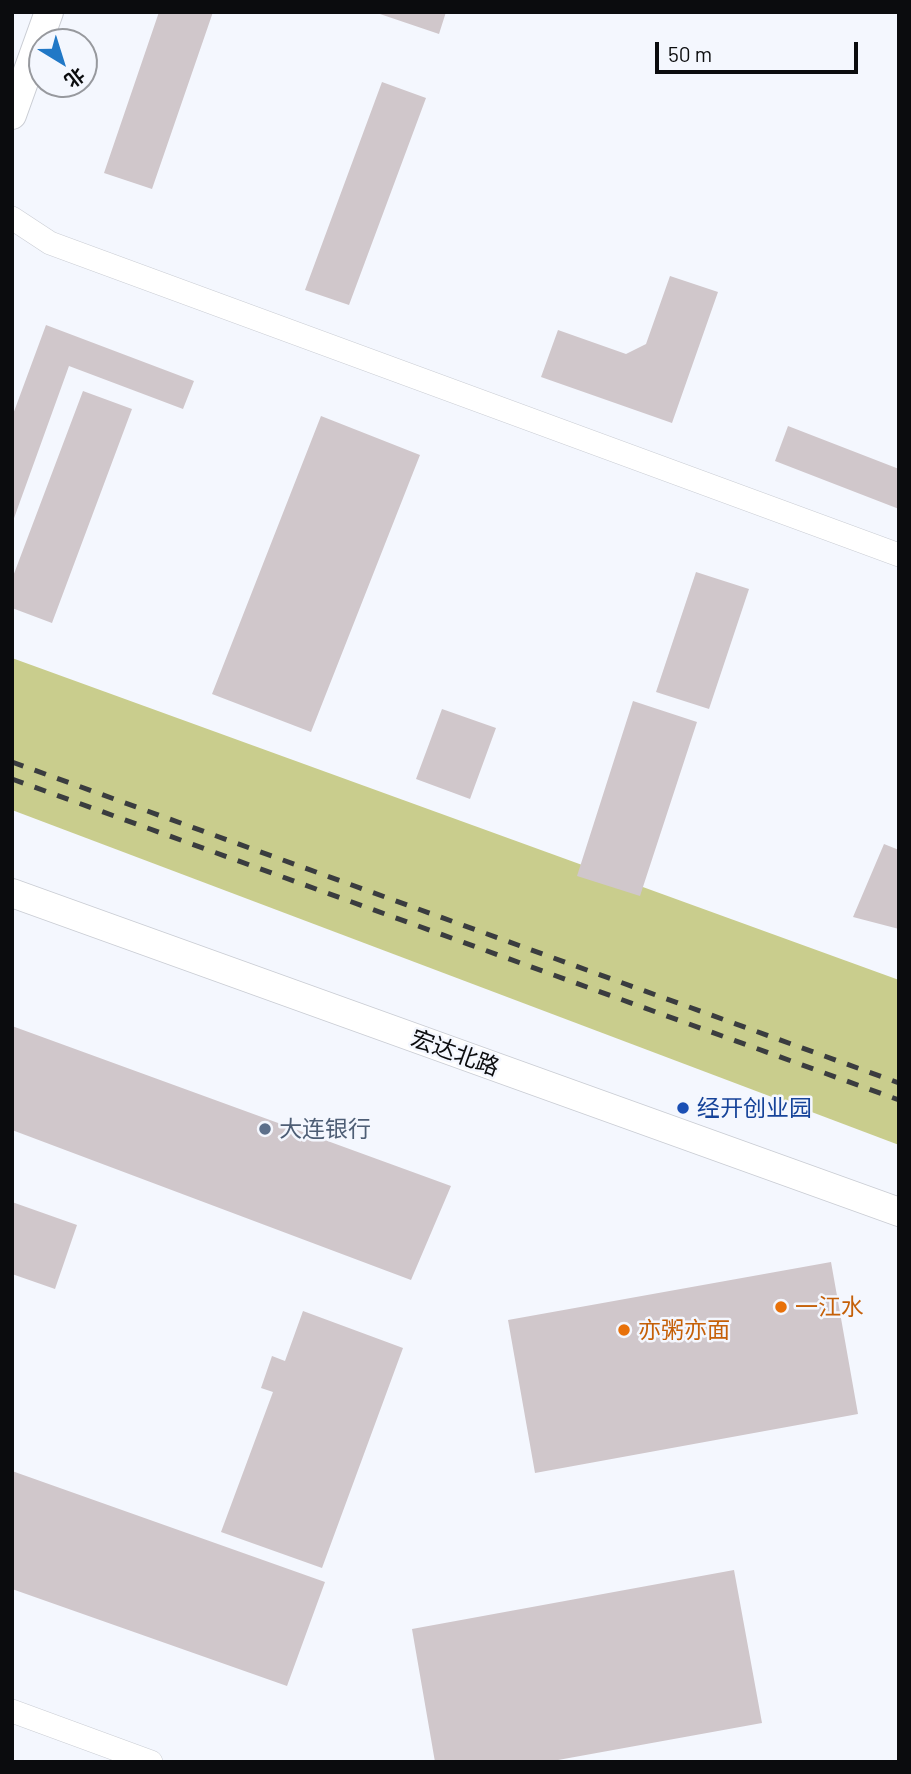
<!DOCTYPE html>
<meta charset="utf-8">
<style>
body{margin:0}
#map{position:relative;width:911px;height:1774px;overflow:hidden;background:#f4f7fe;font-family:Barlow,"Noto Sans SC",sans-serif}
canvas{display:block}
.frame{position:absolute;inset:0;border:14px solid #0b0c0e;pointer-events:none}
.north{position:absolute;left:28px;top:28px;width:70px;height:70px;box-sizing:border-box;background:#f4f7fe;border:2px solid #97999e;border-radius:50%;rotate:142deg;font-size:19px;font-weight:700;line-height:28px;text-align:center;color:#0b0c0e}
.north::after{content:'';display:block;margin:auto;width:24px;height:32px;background:#2178c6;clip-path:polygon(50% 0,100% 100%,50% 72%,0 100%)}
.scale{position:absolute;left:655px;top:42px;width:203px;height:32px;box-sizing:border-box;border:4px solid #0b0c0e;border-top:0;padding-left:9px;font-size:21px;line-height:24px;white-space:nowrap;color:#0b0c0e;-webkit-text-stroke:5px #f4f7fe;paint-order:stroke}
</style>
<div id="map">
<canvas width="911" height="1774"></canvas>
<div class="frame"></div>
<div class="north">北</div>
<div class="scale">50 m</div>
</div>
<script>
const g = document.querySelector('canvas').getContext('2d');
g.lineJoin = 'round';
function fill(path, color) {
  g.fillStyle = color;
  g.fill(path, 'evenodd');
}
function poly(rows) {
  const path = new Path2D();
  for (const r of rows) {
    path.moveTo(r[0], r[1]);
    for (let i = 2; i < r.length; i += 2) path.lineTo(r[i], r[i + 1]);
  }
  return path;
}
function strokePath(path, color, width, dash) {
  g.strokeStyle = color;
  g.lineWidth = width;
  g.lineCap = dash ? 'butt' : 'round';
  g.setLineDash(dash || []);
  g.stroke(path);
}
function label(font, color, halo, rows, align = 'center') {
  g.font = font + ' Barlow,"Noto Sans SC",sans-serif';
  g.lineWidth = 5;
  g.setLineDash([]);
  g.textBaseline = 'middle';
  g.strokeStyle = halo;
  g.fillStyle = color;
  for (const [text, x, y, turn = 0] of rows) {
    g.save();
    g.translate(x, y);
    g.rotate((+turn || 0) * Math.PI / 180);
    g.textAlign = isNaN(turn) ? turn : align;
    if (halo) g.strokeText(text, 0, 0);
    g.fillText(text, 0, 0);
    g.restore();
  }
}
fill(poly([
 [12,658,899,980,899,1145,12,810]
]), '#c9cd8d');
fill(poly([
 [159,12,213,12,152,189,104,173],
 [374,12,446,12,439,34],
 [382,82,426,98,349,305,305,290],
 [670,276,718,292,672,423,541,377,558,330,626,354,646,344],
 [46,325,194,381,183,409,69,366,13,521,12,417],
 [83,391,132,409,52,623,12,608,12,579],
 [321,416,420,455,311,732,212,694],
 [788,426,899,469,899,509,775,461],
 [696,572,749,589,709,709,656,692],
 [633,701,697,722,640,896,577,876],
 [442,709,496,728,470,799,416,779],
 [884,844,899,850,899,929,853,917],
 [12,1026,451,1186,411,1280,12,1130],
 [12,1202,77,1225,55,1289,12,1274],
 [831,1262,858,1414,535,1473,508,1320],
 [303,1311,403,1348,322,1568,221,1532,273,1392,261,1388,272,1356,285,1361],
 [12,1471,325,1582,287,1686,12,1589],
 [734,1570,762,1723,547,1762,435,1762,412,1629]
]), '#d0c7cb');
const minor = poly([
 [12,218,50,243,899,555],
 [12,1711,151,1762]
]);
const tertiary = poly([
 [12,115,49,12],
 [12,893,899,1212]
]);
strokePath(minor, '#cacdd4', 24);
strokePath(tertiary, '#cacdd4', 30);
strokePath(minor, '#fff', 23);
strokePath(tertiary, '#fff', 28);
strokePath(poly([
 [12,762,899,1083],
 [12,779,899,1100]
]), '#3a3c3f', 5, [12, 12]);
for (const [x, y, r, color] of [
 [683,1108,7,"#1a4fb4"],
 [265,1129,7,"#5c6f8a"],
 [781,1307,7,"#e8710a"],
 [624,1330,7,"#e8710a"]
]) {
  const dot = new Path2D();
  dot.arc(x, y, r, 0, 2 * Math.PI);
  g.fillStyle = color;
  g.fill(dot);
  strokePath(dot, '#f4f7fe', 2.5);
}
label('23px', '#0b0c0e', '#f4f7fe', [
 ["宏达北路",455,1053,20]
]);
label('23px', '#164399', '#f4f7fe', [
 ["经开创业园",697,1108]
], 'left');
label('23px', '#4e5e75', '#f4f7fe', [
 ["大连银行",279,1129]
], 'left');
label('23px', '#c56008', '#f4f7fe', [
 ["一江水",795,1307],
 ["亦粥亦面",638,1330]
], 'left');
</script>
